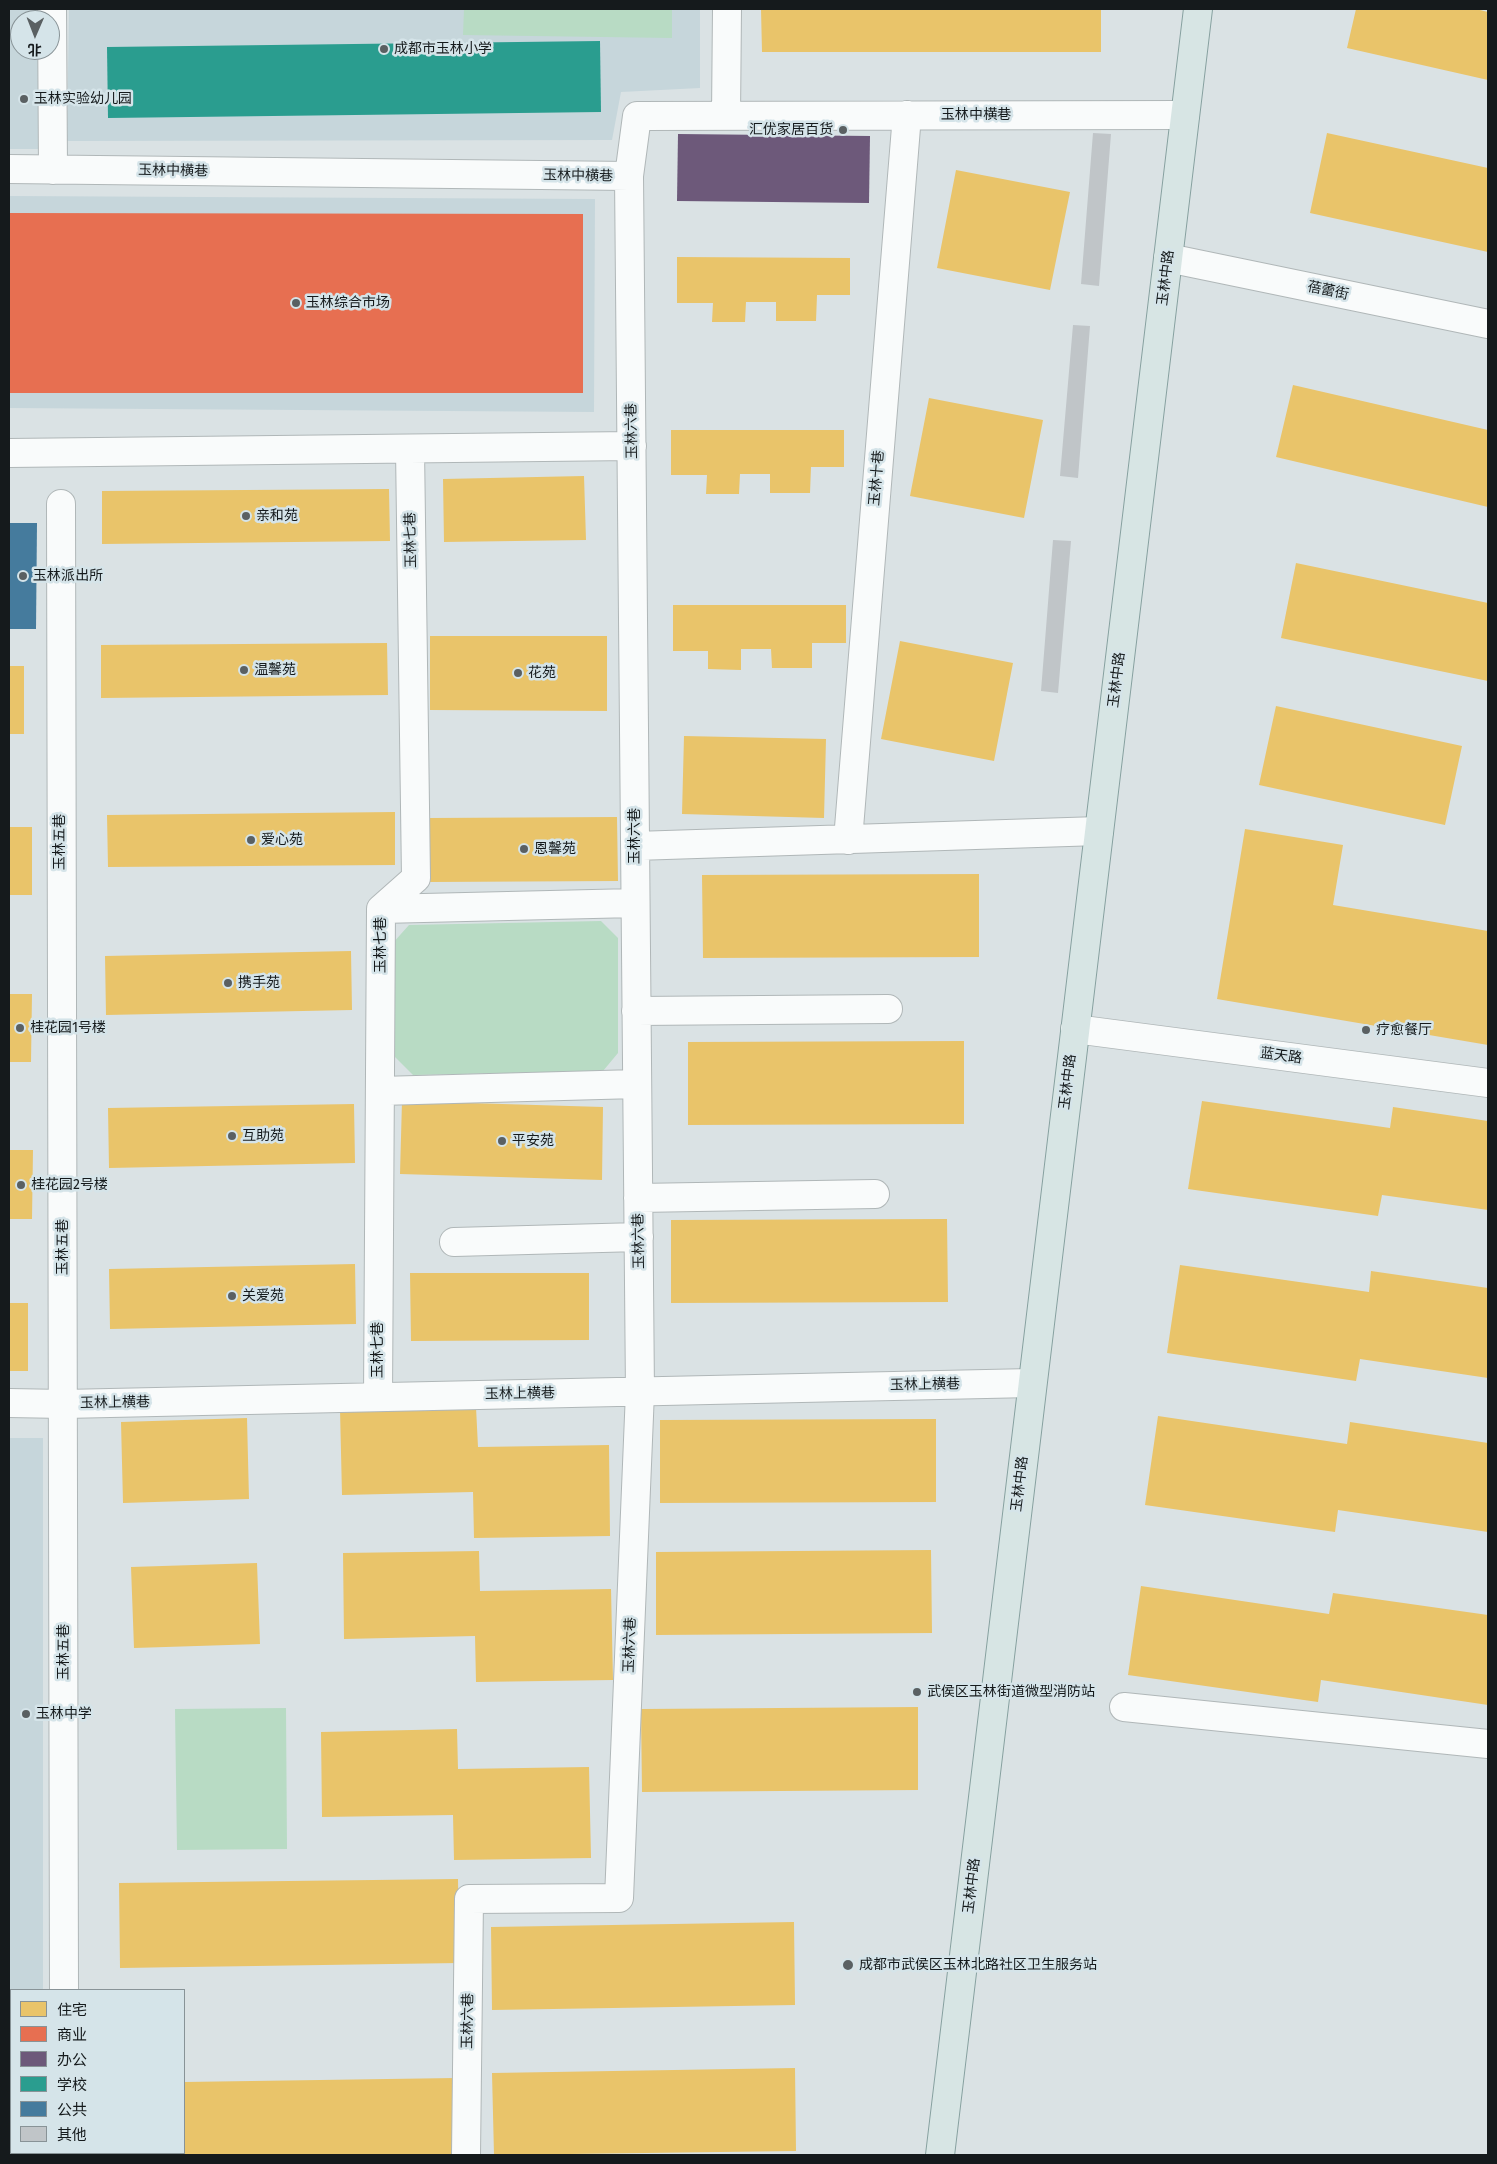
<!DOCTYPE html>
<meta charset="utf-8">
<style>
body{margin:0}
#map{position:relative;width:1497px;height:2164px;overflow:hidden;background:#dae2e4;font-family:"Fira Sans","Noto Sans SC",sans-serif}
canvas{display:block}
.frame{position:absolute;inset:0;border:10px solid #151a1c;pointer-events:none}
.legend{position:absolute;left:10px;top:1989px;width:175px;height:165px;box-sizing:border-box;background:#d5e4e9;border:1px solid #889397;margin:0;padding:6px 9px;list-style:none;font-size:15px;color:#151a1c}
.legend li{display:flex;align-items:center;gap:10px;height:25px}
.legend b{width:25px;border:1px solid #889397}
.north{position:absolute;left:10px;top:10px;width:50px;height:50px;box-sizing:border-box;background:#d5e4e9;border:1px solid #889397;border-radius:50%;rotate:181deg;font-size:14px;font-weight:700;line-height:20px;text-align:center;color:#151a1c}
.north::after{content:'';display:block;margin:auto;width:18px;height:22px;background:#5a6062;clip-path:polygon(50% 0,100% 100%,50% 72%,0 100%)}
</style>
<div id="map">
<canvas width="1497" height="2164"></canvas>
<div class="frame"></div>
<ul class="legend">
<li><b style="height:14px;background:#e9c46a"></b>住宅</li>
<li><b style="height:14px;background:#e76f51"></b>商业</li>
<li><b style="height:14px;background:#6d597a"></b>办公</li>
<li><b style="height:14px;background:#2a9d8f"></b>学校</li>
<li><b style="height:14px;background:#457b9d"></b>公共</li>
<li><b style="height:14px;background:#c0c5c8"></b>其他</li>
</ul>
<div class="north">北</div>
</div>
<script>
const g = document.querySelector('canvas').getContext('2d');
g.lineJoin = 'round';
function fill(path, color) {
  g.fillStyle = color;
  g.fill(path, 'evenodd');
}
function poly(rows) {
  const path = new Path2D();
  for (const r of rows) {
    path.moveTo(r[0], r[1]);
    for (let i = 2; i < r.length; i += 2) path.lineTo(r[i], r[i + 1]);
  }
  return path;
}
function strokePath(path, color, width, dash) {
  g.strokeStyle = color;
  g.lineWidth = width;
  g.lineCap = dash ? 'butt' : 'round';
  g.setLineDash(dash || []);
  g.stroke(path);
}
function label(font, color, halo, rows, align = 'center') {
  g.font = font + ' "Fira Sans","Noto Sans SC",sans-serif';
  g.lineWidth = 5;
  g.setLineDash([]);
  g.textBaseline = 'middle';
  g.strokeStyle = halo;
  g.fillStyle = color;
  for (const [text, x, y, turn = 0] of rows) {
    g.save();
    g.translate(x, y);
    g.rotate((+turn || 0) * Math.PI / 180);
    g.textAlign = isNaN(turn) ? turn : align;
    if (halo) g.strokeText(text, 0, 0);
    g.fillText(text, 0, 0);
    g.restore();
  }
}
fill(poly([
 [9,9,38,9,39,20,20,20,20,50,39,50,39,149,9,149],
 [69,9,700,9,700,88,621,92,612,140,67,141],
 [9,196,595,199,594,412,9,408],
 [9,1438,43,1438,43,1990,11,1990,11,2153,42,2153,42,2155,9,2155]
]), '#c6d6db');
fill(poly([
 [464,9,672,9,672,38,463,35],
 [601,921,618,938,618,1053,603,1071,413,1075,391,1053,392,944,409,925],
 [286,1708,287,1849,177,1850,175,1709]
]), '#b8dbc4');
fill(poly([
 [761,9,1101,9,1101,52,762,52],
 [1356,9,1476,9,1488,12,1488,80,1347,48],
 [1327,133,1488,168,1488,252,1310,213],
 [956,170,1070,192,1050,290,937,268],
 [677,257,850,258,850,295,817,295,816,321,776,321,776,302,746,302,745,322,712,322,713,303,677,303],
 [1293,385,1488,430,1488,507,1276,457],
 [929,398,1043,420,1024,518,910,496],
 [671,430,844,430,844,467,811,467,810,493,770,493,770,474,740,474,739,494,706,494,707,475,671,475],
 [584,476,586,540,444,542,443,479],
 [389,489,390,541,102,544,102,491],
 [1296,563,1488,603,1488,681,1281,638],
 [673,605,846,605,846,643,812,643,812,668,772,668,771,649,741,649,741,670,708,669,708,651,673,651],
 [430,636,607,636,607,711,430,710],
 [900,641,1013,663,994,761,881,739],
 [387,643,388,695,101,698,101,645],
 [9,666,24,666,24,734,9,734],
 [1276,706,1462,746,1445,825,1259,785],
 [684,736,826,739,824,818,682,814],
 [395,812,395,865,108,867,107,815],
 [617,817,618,881,430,882,430,818],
 [9,827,32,827,32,895,9,895],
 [1245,829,1343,845,1333,905,1488,931,1488,1045,1217,999],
 [979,874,979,957,703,958,702,875],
 [351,951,352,1010,106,1015,105,956],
 [9,994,32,994,31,1062,9,1062],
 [964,1041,964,1124,688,1125,688,1042],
 [402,1101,603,1107,602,1180,400,1174],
 [1202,1101,1390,1128,1393,1107,1488,1121,1488,1210,1382,1195,1378,1216,1188,1189],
 [354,1104,355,1163,109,1168,108,1108],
 [9,1150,33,1150,32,1219,9,1219],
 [947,1219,948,1302,671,1303,671,1220],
 [355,1264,356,1324,110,1329,109,1269],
 [1180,1265,1369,1292,1371,1271,1488,1288,1488,1378,1360,1359,1356,1381,1167,1353],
 [410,1273,589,1273,589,1340,411,1341],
 [9,1303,28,1303,28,1371,9,1371],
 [476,1407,478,1447,609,1445,610,1536,474,1538,473,1492,342,1495,340,1409],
 [1158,1416,1347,1444,1350,1422,1488,1443,1488,1532,1338,1510,1335,1532,1145,1505],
 [247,1418,249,1499,123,1503,121,1422],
 [936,1419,936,1502,660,1503,660,1420],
 [931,1550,932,1633,656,1635,656,1552],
 [479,1551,480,1591,611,1589,613,1680,476,1682,475,1636,344,1639,343,1553],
 [257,1563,260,1644,134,1648,131,1567],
 [1141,1586,1329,1614,1333,1593,1488,1615,1488,1705,1321,1680,1318,1702,1128,1675],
 [918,1707,918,1790,642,1792,641,1709],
 [457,1729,458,1769,589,1767,591,1858,454,1860,453,1815,322,1817,321,1732],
 [458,1879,459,1963,120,1968,119,1883],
 [794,1922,795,2005,492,2010,491,1927],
 [795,2068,796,2151,494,2155,492,2073],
 [455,2078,455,2155,116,2155,116,2153,184,2153,184,2082]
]), '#e9c46a');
fill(poly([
 [9,213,583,214,583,393,9,393]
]), '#e76f51');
fill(poly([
 [678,134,870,136,869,203,677,201]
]), '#6d597a');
fill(poly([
 [600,41,601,112,108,118,107,47]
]), '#2a9d8f');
fill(poly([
 [9,523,37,523,36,629,9,629]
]), '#457b9d');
fill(poly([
 [1093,133,1111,134,1099,286,1081,284],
 [1073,325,1090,326,1078,478,1060,476],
 [1053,540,1071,541,1058,693,1041,691]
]), '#c0c5c8');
const minor = poly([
 [52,9,53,170],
 [726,116,727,9],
 [9,169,629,176,637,116,1185,115],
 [1168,258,1488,324],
 [9,453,632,446],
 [61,504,64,1990],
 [848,840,907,115],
 [635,846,1099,831],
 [381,909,635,903],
 [636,1011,888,1009],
 [1075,1029,1488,1083],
 [380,1091,637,1084],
 [638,1198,875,1194],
 [454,1242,639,1237],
 [378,1397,381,909,416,878,410,449],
 [9,1403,64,1404,1032,1383],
 [1124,1707,1488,1744],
 [63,2155,63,2153],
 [466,2155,469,1899,619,1898,640,1392,629,176]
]);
const major = poly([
 [940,2155,1198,9]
]);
strokePath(minor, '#b0b7b8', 30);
strokePath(major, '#86a09f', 30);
strokePath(minor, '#f9fbfb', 28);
strokePath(major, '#d7e5e4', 28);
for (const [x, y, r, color] of [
 [384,49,5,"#5a6062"],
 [24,99,5,"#5a6062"],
 [843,130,5,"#5a6062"],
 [296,303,5,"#5a6062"],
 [246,516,5,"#5a6062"],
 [23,576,5,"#5a6062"],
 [244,670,5,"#5a6062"],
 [518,673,5,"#5a6062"],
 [251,840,5,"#5a6062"],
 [524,849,5,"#5a6062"],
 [228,983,5,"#5a6062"],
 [20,1028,5,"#5a6062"],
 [1366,1030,5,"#5a6062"],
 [232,1136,5,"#5a6062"],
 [502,1141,5,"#5a6062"],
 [21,1185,5,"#5a6062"],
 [232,1296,5,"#5a6062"],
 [917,1692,5,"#5a6062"],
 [26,1714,5,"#5a6062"],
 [848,1965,6,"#5a6062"]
]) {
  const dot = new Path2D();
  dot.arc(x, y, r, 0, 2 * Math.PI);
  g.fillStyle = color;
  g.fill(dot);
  strokePath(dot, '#d5e4e9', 2);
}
label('14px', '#151a1c', '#d5e4e9', [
 ["成都市玉林小学",394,49],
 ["玉林实验幼儿园",34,99],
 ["汇优家居百货",833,130,"right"],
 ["玉林综合市场",306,303],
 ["亲和苑",256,516],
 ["玉林派出所",33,576],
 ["温馨苑",254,670],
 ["花苑",528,673],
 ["爱心苑",261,840],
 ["恩馨苑",534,849],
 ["携手苑",238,983],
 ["桂花园1号楼",30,1028],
 ["疗愈餐厅",1376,1030],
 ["互助苑",242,1136],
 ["平安苑",512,1141],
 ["桂花园2号楼",31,1185],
 ["关爱苑",242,1296],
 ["武侯区玉林街道微型消防站",927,1692],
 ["玉林中学",36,1714],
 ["成都市武侯区玉林北路社区卫生服务站",859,1965]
], 'left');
label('14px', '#151a1c', '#d5e4e9', [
 ["玉林中横巷",976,115],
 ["玉林中横巷",173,171,1],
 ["玉林中横巷",578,176,1],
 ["玉林中路",1166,278,-83],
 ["蓓蕾街",1328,291,12],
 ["玉林六巷",632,431,-91],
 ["玉林十巷",877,478,-85],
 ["玉林七巷",411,540,-91],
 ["玉林中路",1117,680,-83],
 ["玉林六巷",635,836,-90],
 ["玉林五巷",60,842,-90],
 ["玉林七巷",381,945,-90],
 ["蓝天路",1281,1056,8],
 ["玉林中路",1068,1082,-83],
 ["玉林六巷",639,1241,-91],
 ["玉林五巷",63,1247,-90],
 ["玉林七巷",378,1350,-90],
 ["玉林上横巷",925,1385,-1],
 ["玉林上横巷",520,1394,-1],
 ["玉林上横巷",115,1403,-1],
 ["玉林中路",1020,1484,-83],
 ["玉林六巷",630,1645,-88],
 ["玉林五巷",64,1652,-90],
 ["玉林中路",972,1886,-83],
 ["玉林六巷",468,2021,-89]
]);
</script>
